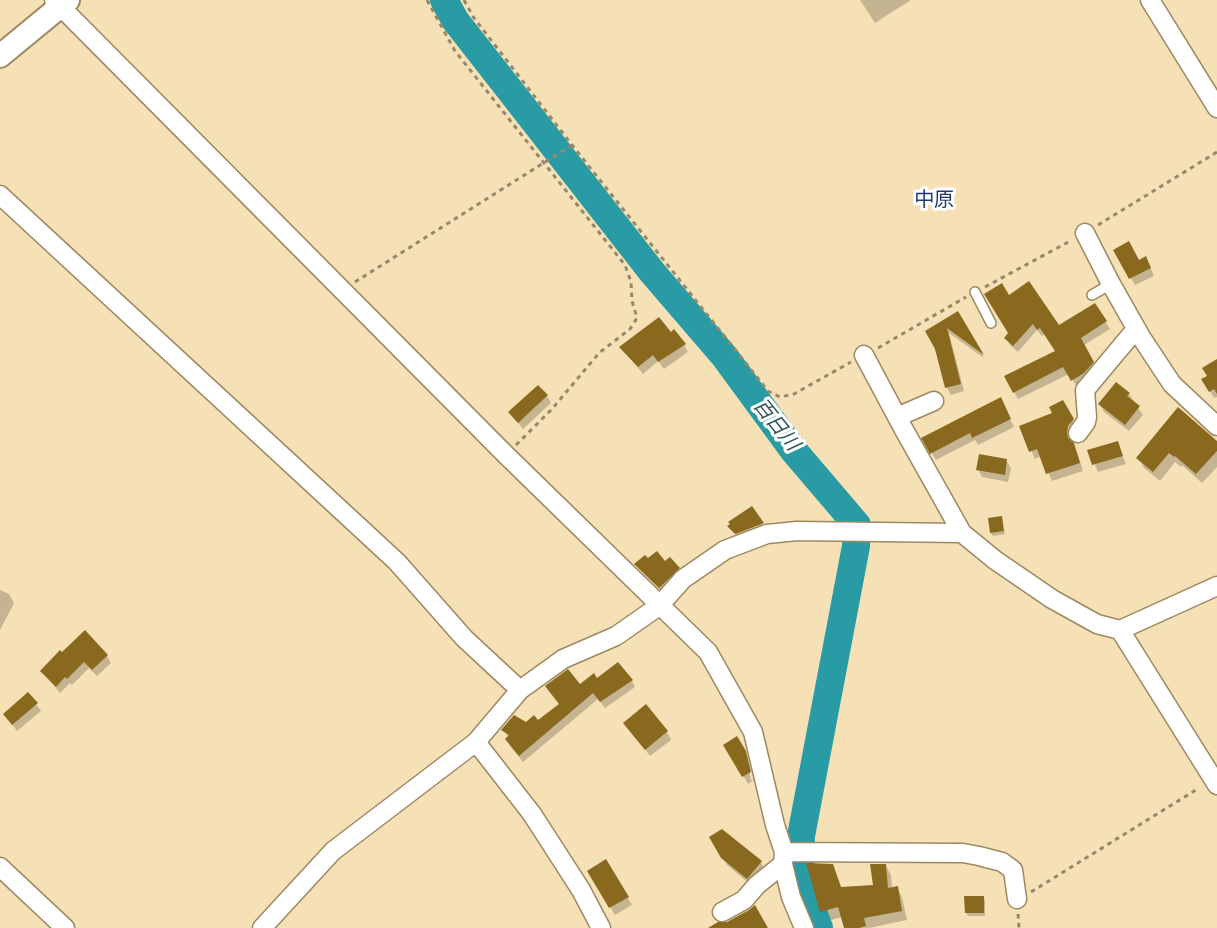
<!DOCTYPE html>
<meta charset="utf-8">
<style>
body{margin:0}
canvas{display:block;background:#f6e1b7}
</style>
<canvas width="1217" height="928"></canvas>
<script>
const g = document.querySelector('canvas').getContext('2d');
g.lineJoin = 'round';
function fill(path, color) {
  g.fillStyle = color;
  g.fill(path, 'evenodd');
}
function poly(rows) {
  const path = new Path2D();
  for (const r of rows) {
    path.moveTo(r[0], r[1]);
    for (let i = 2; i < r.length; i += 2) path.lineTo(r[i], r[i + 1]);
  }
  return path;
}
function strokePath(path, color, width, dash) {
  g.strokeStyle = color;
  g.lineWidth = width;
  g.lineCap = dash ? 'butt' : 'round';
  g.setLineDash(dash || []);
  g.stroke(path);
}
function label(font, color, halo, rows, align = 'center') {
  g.font = font + ' "Noto Serif","Noto Sans JP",serif';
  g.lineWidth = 6;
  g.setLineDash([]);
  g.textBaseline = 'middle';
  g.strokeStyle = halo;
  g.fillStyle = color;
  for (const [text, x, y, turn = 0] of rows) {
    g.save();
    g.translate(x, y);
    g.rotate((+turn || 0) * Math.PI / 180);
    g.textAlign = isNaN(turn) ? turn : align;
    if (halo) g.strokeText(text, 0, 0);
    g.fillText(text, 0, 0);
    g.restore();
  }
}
fill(poly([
 [860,0,911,0,875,23],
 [1115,250,1150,266,1154,276,1135,285],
 [1009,297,1059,327,1095,305,1110,329,1084,345,1097,370,1088,380,1077,387,1069,374,1018,399,1014,392,1057,352,1045,334,1042,336,1037,330,1018,352,1010,345,1006,338,1010,334],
 [958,313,984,358,949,333,964,391,951,395,947,388,937,349,927,331],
 [670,334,684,345,688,352,664,369,658,361,643,374,621,347],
 [1217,361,1217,397,1214,398,1203,379,1209,376],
 [1129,394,1143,415,1129,431,1104,412,1100,404],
 [547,396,551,403,523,429,510,413],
 [1062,402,1077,427,1071,434,1070,441,1077,452,1083,471,1052,481,1041,456,1035,459,1021,427,1055,414],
 [1004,407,1014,427,978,445,975,440,936,460,923,438],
 [1117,442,1126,464,1098,472,1089,451],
 [1217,443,1217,467,1202,483,1182,465,1181,467,1175,462,1160,481,1144,468,1138,458],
 [1006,460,1011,468,1008,482,982,477,978,469],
 [752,508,766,530,740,540,729,526],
 [1001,518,1005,534,993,536,991,533],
 [648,560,665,563,678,568,682,574,663,593,636,565],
 [0,590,9,594,14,603,0,630],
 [107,656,111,663,97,676,89,668,72,685,70,683,60,693,42,671],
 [597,680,632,681,635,687,605,708,598,699,523,762,510,746,507,739,509,738,503,730,538,723,580,687],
 [36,704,41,711,17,731,5,714],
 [625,723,667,732,671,740,650,756],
 [725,745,745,752,751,780,754,780,748,784],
 [711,837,761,862,764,869,751,885,727,865],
 [606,862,632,905,615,915,589,871],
 [808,865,832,865,842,889,874,886,885,865,891,875,892,888,897,888,902,897,907,920,869,928,845,928,842,917,827,921,821,912],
 [983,897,985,900,985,916,968,916,966,912]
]), '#0003');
strokePath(poly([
 [444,0,455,20,652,272,725,357,794,451,857,525,856,546,801,836,800,862,804,888,819,928]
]), '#289ba5', 28);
fill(poly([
 [1129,241,1139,260,1146,256,1151,268,1129,279,1113,250],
 [1029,281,1059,325,1095,303,1107,321,1081,338,1094,362,1084,373,1071,381,1063,367,1013,393,1004,376,1055,351,1040,328,1037,330,1033,324,1013,346,1004,338,1008,333,984,294,1002,283,1009,295],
 [958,311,984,355,947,328,961,384,945,388,935,349,925,331],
 [659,317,671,332,674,329,686,344,658,362,653,355,638,367,619,347],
 [1217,359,1217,394,1214,389,1209,392,1201,379,1207,376,1202,368],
 [1116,382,1130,393,1127,396,1140,406,1125,425,1098,404],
 [538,385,548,395,518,423,508,412],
 [1001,397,1011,419,972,438,970,433,930,454,921,438],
 [1063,400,1074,419,1068,426,1067,432,1068,438,1074,443,1080,463,1046,474,1037,449,1029,452,1019,426,1052,413,1049,407],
 [1178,407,1217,441,1217,451,1196,474,1175,456,1174,457,1169,453,1153,472,1136,458],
 [1118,441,1123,456,1092,465,1087,450],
 [979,454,1007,459,1005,475,976,470],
 [752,506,764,523,735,534,727,526,730,524,728,522],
 [1002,516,1004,531,990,533,988,518],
 [657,551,665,561,670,557,680,568,659,588,634,564,645,555,648,558],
 [85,630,108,655,92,670,84,662,67,679,65,677,56,687,40,671,60,650,62,652],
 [618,662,633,680,600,702,593,693,519,756,505,739,509,735,501,730,514,715,526,722,534,715,538,720,559,704,545,686,568,669,580,684,594,673,597,678],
 [28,692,38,703,12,725,3,714],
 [646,704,668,731,645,750,623,723],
 [737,736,746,751,751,772,742,777,723,745],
 [722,829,762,861,747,879,721,858,709,837],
 [606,859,629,897,609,908,587,871],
 [806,863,833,864,841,887,873,885,870,864,886,864,888,888,898,886,902,911,864,918,866,926,859,928,844,928,838,907,820,912],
 [964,896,984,896,984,913,965,913],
 [755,905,768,928,708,928,718,922,727,922,749,910]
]), '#89691e');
const service = poly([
 [975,292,991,323],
 [1092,295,1111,284]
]);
const minor = poly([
 [54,0,506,455,708,652,753,732,775,825,784,852,783,864,791,897,804,928],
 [1150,0,1217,108],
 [0,195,397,562,464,638,520,690],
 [1085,233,1111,284,1141,337,1172,384,1217,426],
 [864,355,903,428,962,533,995,560,1052,599,1097,624,1120,630,1217,586],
 [897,417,934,401],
 [1078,433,1086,422,1087,417,1085,390,1136,329],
 [1120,630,1217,785],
 [476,742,532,814,581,890,601,928],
 [784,852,963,853,979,856,1002,862,1013,870,1017,899],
 [0,867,65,928],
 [722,912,744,900,757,885,783,864],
 [262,928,333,851,476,742,520,690,563,659,616,636,659,606,683,579,725,550,767,534,797,531,962,533]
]);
const tertiary = poly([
 [0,56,68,0]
]);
strokePath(service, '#9c8861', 12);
strokePath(minor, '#9c8861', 21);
strokePath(tertiary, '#9c8861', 26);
strokePath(poly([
 [427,0,455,51,625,265,631,282,632,301,637,318,630,329,599,353,552,409,516,445],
 [464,0,474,18,572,145,768,391,780,397,794,394,851,362],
 [1098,225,1217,152],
 [355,282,572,145],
 [985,287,1072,240],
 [878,348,966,297],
 [1031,892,1199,788],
 [1018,914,1019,928]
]), '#96886a', 3, [4.5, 4.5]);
strokePath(service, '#fff', 9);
strokePath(minor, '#fff', 18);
strokePath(tertiary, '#fff', 22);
label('20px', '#213970', '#fff', [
 ["中原",934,200]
]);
label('italic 20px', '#335457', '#fff', [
 ["百日川",776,425,51]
]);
</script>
